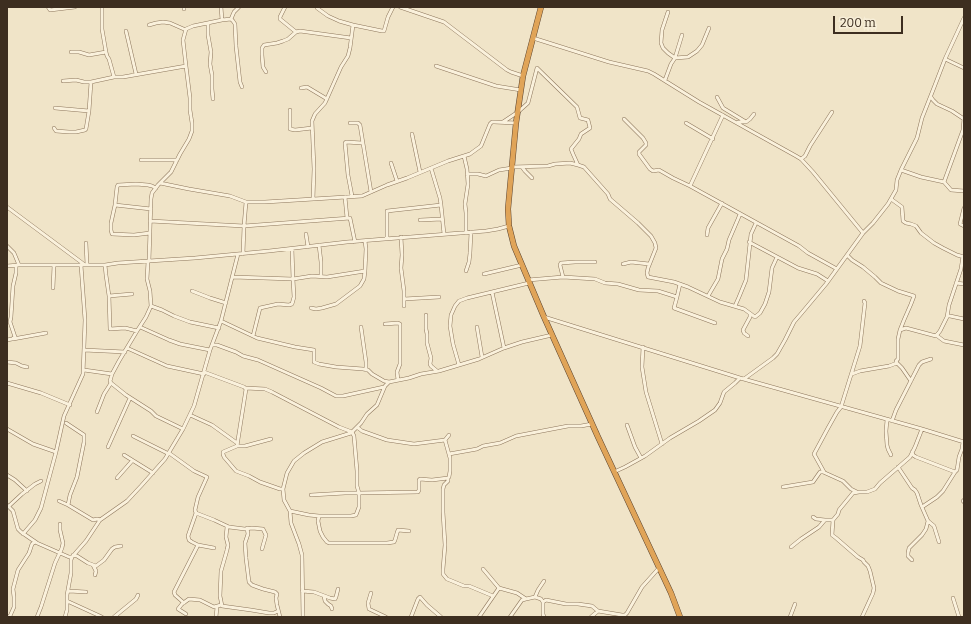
<!DOCTYPE html>
<style>
body{margin:0}
#map{position:relative;width:971px;height:624px;overflow:hidden;background:#f0e4c8;font-family:Bitter,serif}
canvas{display:block}
.frame{position:absolute;inset:0;border:8px solid #3d2e20;pointer-events:none}
.scale{position:absolute;left:833px;top:16px;width:70px;height:18px;box-sizing:border-box;border:2px solid #3d2e20;border-top:0;padding-left:5px;font-size:12px;line-height:14px;white-space:nowrap;color:#3d2e20;-webkit-text-stroke:3px #f7eed8;paint-order:stroke}
</style>
<div id="map">
<canvas width="971" height="624"></canvas>
<div class="frame"></div>
<div class="scale">200 m</div>
</div>
<script>
const g = document.querySelector('canvas').getContext('2d');
g.lineJoin = 'round';
function poly(rows) {
  const path = new Path2D();
  for (const r of rows) {
    path.moveTo(r[0], r[1]);
    for (let i = 2; i < r.length; i += 2) path.lineTo(r[i], r[i + 1]);
  }
  return path;
}
function strokePath(path, color, width, dash) {
  g.strokeStyle = color;
  g.lineWidth = width;
  g.lineCap = dash ? 'butt' : 'round';
  g.setLineDash(dash || []);
  g.stroke(path);
}
const minor = poly([
 [48,7,50,10,75,7],
 [102,7,102,29,106,52],
 [184,7,184,9],
 [221,7,222,20],
 [285,7,280,17,280,19,296,32],
 [400,7,444,22,507,70,511,72,523,76],
 [668,12,662,30,661,43,663,48,668,53,675,58,682,35],
 [231,19,233,21,235,24,236,46,240,82,242,87],
 [231,19,234,12,239,7],
 [208,23,208,35,211,52,210,64,212,75,212,89,213,99],
 [149,25,156,23,163,22,170,23,186,30],
 [353,25,382,31,384,31,388,17,393,7],
 [126,31,136,74],
 [533,38,609,62,648,71,654,74,699,102,796,156,801,159,813,172,863,233],
 [71,52,79,52,89,55,106,52,107,56,109,59,114,77],
 [945,59,964,68],
 [186,66,183,40,186,29,193,26,222,20,231,19],
 [436,66,496,86,521,90],
 [266,72,263,67,262,55,262,48,264,45,277,43,283,41,288,39,296,32,300,31,351,38],
 [665,80,671,64,675,58,688,57,697,51,702,45,709,28],
 [63,81,76,80,84,82,91,82],
 [301,88,307,87,327,99],
 [717,97,723,108,746,122],
 [931,97,933,100,937,104,952,111,964,119],
 [55,108,89,111],
 [290,110,290,129,295,130,312,128],
 [723,115,690,186,799,246,808,253,837,269],
 [624,119,643,138,646,143,646,145,639,152,639,154,650,169,653,171,659,170,673,178,690,186],
 [503,122,518,112,528,103,537,68,577,107,580,118,588,120,590,128,581,134,579,139,571,149,573,154,578,165],
 [738,122,746,122,750,119,754,114],
 [350,123,358,123,360,125,371,192],
 [686,123,713,139],
 [54,128,56,131,69,132,76,132,85,130,86,129,89,111,91,82,114,77,123,77,186,66,190,98,190,110,192,123,192,131,189,139,180,154,171,172,158,185,152,193,151,199,149,261],
 [412,134,420,172],
 [464,156,467,169,468,184,465,204,466,213,466,233],
 [801,159,805,156,810,146,832,112],
 [141,160,177,160],
 [391,163,397,181],
 [512,167,548,166,555,164,570,163,578,165,584,167,608,194,610,199,638,223,651,236,655,243,656,248,648,268,647,273,648,277,674,282,688,287,720,302,744,309,755,317,760,313,765,304,769,292,772,268,777,257],
 [522,167,525,171,532,178],
 [431,168,440,198,441,205],
 [901,170,921,177,944,182,963,130,964,118],
 [467,174,478,174,486,176,499,170,512,168],
 [944,182,951,190,964,191],
 [160,183,189,189,230,196,246,202,265,202,362,196,387,185,407,178,448,161,470,154,481,146,490,124,492,122,494,122,516,123],
 [352,196,348,175,345,143,346,142,362,143],
 [345,197,347,218],
 [313,199,314,169,312,121,315,114,325,103,341,67,348,56,350,48,353,25,339,21,328,16,317,8],
 [891,199,902,207,903,221,906,223,911,224,916,226,921,233,934,243,943,248,957,255,964,257],
 [115,205,151,209],
 [7,207,85,265],
 [964,208,960,224,964,226],
 [420,220,442,219],
 [150,221,244,226,350,218,355,242],
 [150,233,134,235,112,234,111,230,111,223,115,205,117,187,118,185,136,184,148,185,152,186,156,188],
 [306,234,308,247],
 [707,235,708,228,722,203],
 [401,237,402,255,401,268,404,291,404,306],
 [387,239,387,211,441,205,444,234],
 [749,242,798,268,817,274,828,281],
 [86,243,87,265],
 [319,245,321,262,321,276],
 [7,246,14,253,19,265],
 [292,249,293,279],
 [243,254,244,226,246,202],
 [847,255,852,260,863,267,875,277,881,283,898,291,914,296,911,304,904,320,900,330,898,339,898,359,896,361,897,363,902,368,911,381],
 [148,261,147,279,150,291,151,306,146,317,137,331,119,361,112,374,110,381,111,383,126,395,151,411,156,416,183,429],
 [623,264,631,262,649,264],
 [105,265,106,275,109,296,110,329,125,328,137,331],
 [7,266,19,265,105,265,118,263,195,258,269,251,347,242,486,231,498,229,509,226],
 [466,271,469,262,470,253,471,232],
 [484,274,522,265],
 [233,277,293,279,312,276,327,277,365,271],
 [563,277,560,265,561,263,575,262,595,262],
 [528,280,563,277,595,279,605,283,618,284,639,290,658,291,677,297,680,284],
 [956,283,964,284],
 [53,288,54,265],
 [192,291,210,298,226,303],
 [492,292,504,348],
 [109,296,132,294],
 [708,296,718,279,722,259,727,249,729,240,738,219,740,214],
 [677,297,674,308,715,323],
 [404,299,439,297],
 [151,306,162,310,174,316,190,322,219,328],
 [735,306,739,297,746,280,751,234,756,223],
 [311,308,316,309,322,308,336,304,360,286,364,279,365,271,366,249,365,241],
 [426,315,426,329,427,334,427,343,431,358,430,364,431,366,437,371],
 [947,316,950,316,964,319],
 [544,317,740,378,922,429,964,442],
 [221,321,257,338,295,347,314,350,314,362,319,364,336,367,363,369,368,370,372,374,384,381,389,382,409,378,421,374,439,371,479,359,504,348,522,342,552,335],
 [385,324,398,323,400,324,400,364,397,372,398,380],
 [140,327,169,340,180,344,210,350],
 [361,327,366,362,366,370],
 [477,327,482,357],
 [900,330,906,328,936,336,940,331,947,317,949,305,961,269,963,256],
 [936,335,944,341,964,345],
 [253,336,260,308,278,304,289,305,292,304,294,297,293,279],
 [748,336,744,333,743,330,750,317,750,314],
 [13,339,46,333],
 [7,340,12,339,15,337,10,322,11,317,13,286,16,273,16,265],
 [212,345,217,345,236,352,243,356,258,360,321,388,336,396,343,396,384,387],
 [643,347,642,367,646,392,662,444],
 [127,348,167,366,204,374],
 [84,350,125,352],
 [7,362,16,363,22,366,27,367],
 [459,365,453,344,450,326,451,315,455,306,459,301,467,298,529,283],
 [84,370,112,374],
 [204,372,244,387,246,389,237,446,223,452,223,454,224,457,236,471,249,476,260,482,280,489,283,489,287,473,294,461,304,453,322,442,351,433,361,423,367,414,377,405,385,386,389,382],
 [852,374,860,371,889,366,897,363],
 [744,379,773,358,777,354,785,340,794,322,800,315,826,284,863,233,873,223,888,204,896,190,897,180,901,170,917,138,922,118,935,85,945,59,964,18],
 [7,383,41,393,70,405],
 [246,388,265,389,272,392,339,427,352,432,354,436,357,471,357,486,359,493,359,507,356,515,351,516,319,516,309,515,290,511,284,500,283,489],
 [97,412,104,394,111,383],
 [190,415,212,425,237,443],
 [887,420,886,431,887,445,888,449,891,455],
 [892,421,896,410,919,365,922,362,931,359],
 [66,423,84,435,84,442,77,477,70,495,68,505,93,520,97,519,100,520],
 [627,425,635,447,641,458],
 [357,427,362,431,387,440,414,444,445,440,449,435],
 [7,429,33,444,56,452],
 [133,436,169,454],
 [237,446,245,446,271,439],
 [108,447,130,398],
 [912,452,913,455,916,457,955,472,957,470,959,457,962,449,963,442],
 [169,453,194,471,207,477,198,497,195,510,196,513,214,520,229,527,245,529,252,528,263,529,266,535,262,549],
 [449,454,477,449,483,446,500,443,516,436,568,426,581,426,592,424],
 [124,455,153,473],
 [898,467,912,488,915,490,917,493,921,505,928,521,934,526,939,542],
 [614,472,625,467,645,456,670,438,699,421,715,410,720,403,724,392,735,383,740,378],
 [824,472,814,454,828,428,837,412,841,407,860,346,865,303,864,301],
 [7,475,15,480,27,491],
 [117,478,132,461],
 [448,478,448,481,444,485,443,489,443,512,445,545,443,569,443,574,447,579,452,581,464,586,469,586,493,596],
 [783,487,813,482,820,472,823,472,843,481,851,489,857,492],
 [311,495,345,493,359,493,418,492,419,490,419,480,420,479,432,480,448,478,449,477,450,471,450,458,445,440],
 [964,500,963,501,964,502],
 [59,501,68,505],
 [7,505,13,511,18,529,21,532,37,543,69,557,72,557],
 [9,506,22,494,35,484,41,481],
 [922,507,937,497,943,491,955,472],
 [290,511,291,523,299,544,302,555,303,617],
 [319,516,318,521,320,531,323,537,327,542,329,543,387,543,394,542,395,540,397,533,398,530,409,531],
 [813,517,816,519,825,520],
 [227,527,226,537,228,545,227,550,221,571,220,596,222,606,251,610,269,613,274,613,278,611],
 [247,528,248,534,245,543,246,558,249,582,252,585,263,589,275,592,277,594,276,598,277,605,280,617],
 [23,534,35,520,41,508,56,452,64,416,83,374,85,320,81,265],
 [198,545,214,548],
 [791,547,801,539,819,527,825,520,833,520],
 [73,555,77,556,88,563,96,566,104,560,112,549,115,547,121,546],
 [912,560,908,556,908,553,909,548,922,535,926,529,928,521],
 [93,565,96,571,95,575],
 [483,569,499,588,517,593,526,599],
 [544,581,538,590,535,597,541,599,543,602,543,614,544,617],
 [69,591,86,592],
 [302,591,314,592,330,598,335,599,336,597,338,589],
 [371,593,368,603,369,609,386,617],
 [324,596,325,601,328,604,331,606,332,609],
 [953,598,959,617],
 [67,601,102,617],
 [543,602,546,600,566,604,578,604,592,606,598,611,622,615,625,615,627,613,642,587,659,568],
 [184,603,175,595,174,592,198,545,192,542,189,540,188,536,196,513],
 [186,614,178,609,182,604,189,599,200,600,214,607,221,605],
 [8,617,10,616,14,607,14,597,13,589,18,570,29,553,32,544,35,542],
 [37,617,41,607,55,563,62,548,63,543,60,530,60,524],
 [65,617,67,610,67,595,71,573,71,560,72,557,86,541,100,520,127,501,141,486,165,459,183,429,194,406,210,350,221,321,238,254],
 [114,617,136,599,138,595],
 [216,617,217,607],
 [411,617,418,599,420,597,427,605,441,617],
 [479,617,499,588],
 [510,617,522,600,526,599,535,597],
 [591,617,598,611],
 [790,617,795,604],
 [862,617,873,593,874,588,870,571,868,566,864,562,863,560,858,557,836,538,832,535,833,520,838,514,839,510,853,493,859,492,867,492,875,489,880,483,910,457,915,447,922,429]
]);
const highway = poly([
 [541,7,523,76,516,123,510,187,508,209,509,226,514,246,544,317,598,437,671,593,680,617]
]);
strokePath(minor, '#8d765c', 4);
strokePath(highway, '#5b4430', 6);
strokePath(minor, '#faf1dc', 3);
strokePath(highway, '#e0a458', 5);
</script>
